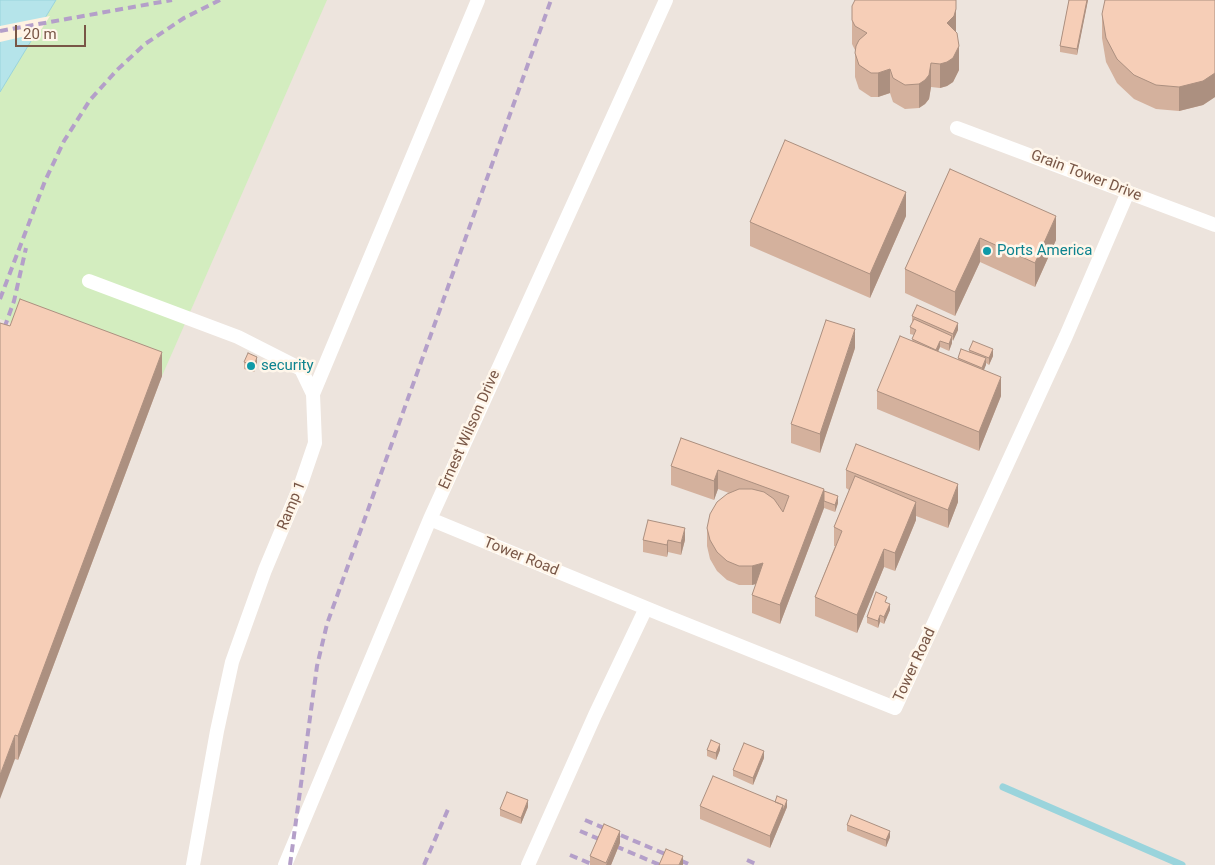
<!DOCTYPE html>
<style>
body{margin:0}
#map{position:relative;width:1215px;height:865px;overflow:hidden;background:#fef2e2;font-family:Roboto,sans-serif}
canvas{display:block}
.scale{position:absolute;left:15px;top:25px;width:71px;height:22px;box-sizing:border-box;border:2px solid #785646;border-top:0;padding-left:6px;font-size:15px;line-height:18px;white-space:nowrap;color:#785646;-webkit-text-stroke:4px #fff6ea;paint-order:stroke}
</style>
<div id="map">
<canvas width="1215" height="865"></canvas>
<div class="scale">20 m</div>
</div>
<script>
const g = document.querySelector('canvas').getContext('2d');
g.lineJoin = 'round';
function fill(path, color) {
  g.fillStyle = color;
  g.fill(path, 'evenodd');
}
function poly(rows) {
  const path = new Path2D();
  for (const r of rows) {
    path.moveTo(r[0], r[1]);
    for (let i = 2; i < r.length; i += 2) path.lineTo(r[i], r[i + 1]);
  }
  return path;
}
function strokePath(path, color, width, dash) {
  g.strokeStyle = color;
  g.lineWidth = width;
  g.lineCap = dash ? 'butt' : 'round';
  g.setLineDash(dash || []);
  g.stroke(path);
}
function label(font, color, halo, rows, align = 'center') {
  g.font = font + ' Roboto,sans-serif';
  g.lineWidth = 5;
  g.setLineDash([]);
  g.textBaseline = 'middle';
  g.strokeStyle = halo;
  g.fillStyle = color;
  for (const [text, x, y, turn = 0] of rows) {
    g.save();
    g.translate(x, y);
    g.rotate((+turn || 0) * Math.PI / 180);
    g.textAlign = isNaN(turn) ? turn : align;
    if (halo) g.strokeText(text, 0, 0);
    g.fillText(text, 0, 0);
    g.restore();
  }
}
fill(poly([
 [56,0,1215,0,1215,865,0,865,0,92]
]), '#ede4dd');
fill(poly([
 [0,0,327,0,162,376,0,319]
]), '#d3edbf');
const water = poly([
 [0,0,56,0,0,92,0,0]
]);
fill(water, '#b5e4ea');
strokePath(water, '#9ad4dc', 1);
fill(poly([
 [50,16,39,33,0,42,0,26]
]), '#fef2e2');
strokePath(poly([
 [1003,787,1182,865]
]), '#9ad4dc', 7);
strokePath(poly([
 [957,128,1215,225],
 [89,281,238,337,301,369,313,394,315,443,301,484,265,570,232,662,217,731,193,865],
 [313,394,478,0],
 [430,519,663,615,895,708,1066,336,1128,192],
 [285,865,430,519,666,0],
 [528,865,595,715,646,608]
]), '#fff', 14);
strokePath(poly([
 [0,31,172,0],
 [0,299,45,181,64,141,90,100,117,70,145,44,184,18,220,0],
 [0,340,14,301,26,248],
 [585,820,691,865],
 [580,831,660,865],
 [570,855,594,865],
 [747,860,758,865],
 [290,865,317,666,327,624,551,0],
 [424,865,449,807]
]), '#b49fc9', 4, [8, 5]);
fill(poly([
 [1069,0,1088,0,1077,55,1060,52,1060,46],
 [1215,0,1215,97,1203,105,1179,111,1156,109,1134,99,1117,83,1106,62,1102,38,1102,14],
 [852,6,956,32,959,70,953,82,947,86,940,88,931,87,929,99,925,104,919,108,905,109,893,102,890,93,878,97,871,97,859,89,855,77,855,50,852,44],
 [950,169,1056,240,1035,287,980,262,955,316,905,293,905,269],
 [906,216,870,298,750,246,750,222],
 [912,316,958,330,952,341,952,343,949,351,940,347,938,352,958,360,958,358,969,352,969,350,993,356,989,365,986,363,984,370,1001,396,979,451,877,409,877,391,912,341,914,335,910,334,910,327,913,322,912,322],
 [10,326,162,376,18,760,15,759],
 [855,348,820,453,791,443,791,424],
 [244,362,257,363,254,372,244,369],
 [681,438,824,491,838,503,835,512,824,508,780,624,752,613,752,595,756,584,752,585,739,585,727,580,717,571,710,559,707,546,707,528,729,493,718,489,714,500,671,485,671,466],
 [846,470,958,502,948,528,916,516,916,520,895,571,884,567,857,633,815,616,815,597,835,546,834,546,834,527,849,490,846,488],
 [643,540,685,540,681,555,668,552,667,557,643,552],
 [887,603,890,610,884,624,880,622,878,628,867,623,867,617],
 [707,750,720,750,716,760,707,756],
 [764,758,753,785,733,776,733,770],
 [700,806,787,807,770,848,700,819],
 [528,807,521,824,500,816,500,809],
 [847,825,890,837,886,847,847,831],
 [620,843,611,865,590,865,590,856]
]), '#d4b19d');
fill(poly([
 [1087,0,1088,0,1077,55,1077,49],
 [956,2,956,33,947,23],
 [959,46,959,70,953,82,947,86,940,88,940,64],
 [931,63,931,87,929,99,925,104,919,108,919,84],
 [890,69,890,93,878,97,878,73],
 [1215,73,1215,97,1203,105,1179,111,1179,87],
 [906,192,906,216,870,298,870,274],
 [1056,216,1056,240,1035,287,1035,263],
 [980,238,980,262,955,316,955,292],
 [958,323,958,330,953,341,953,334],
 [855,329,855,348,820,453,820,434],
 [952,336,952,343,949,351,949,344],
 [940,341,940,347,936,356,936,350],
 [993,349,993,356,989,365,989,358],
 [162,352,162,376,18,760,18,736],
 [257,357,257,363,254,372,254,366],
 [986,358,986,365,982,374,982,368],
 [1001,377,1001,396,979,451,979,432],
 [718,470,718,489,714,500,714,481],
 [958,484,958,502,948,528,948,510],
 [824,489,824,508,780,624,780,605],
 [838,496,838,503,835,512,835,505],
 [916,502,916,520,895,571,895,553],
 [685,528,685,540,681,555,681,543],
 [668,540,668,552,667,557,667,545],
 [884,549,884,567,857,633,857,615],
 [763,563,763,582,752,585,752,566],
 [890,604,890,610,884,624,884,617],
 [880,615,880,622,878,628,878,621],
 [15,735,15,759,0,799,0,775],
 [720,744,720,750,716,760,716,753],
 [764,751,764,758,753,785,753,778],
 [528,800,528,807,521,824,521,818],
 [787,800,787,807,770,848,770,836,783,805],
 [620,831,620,843,611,865,606,865],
 [890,831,890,837,886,847,886,840],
 [683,856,683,865,679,865]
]), '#ac9080');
const building = poly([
 [855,0,956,0,956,9,954,16,947,23,957,33,959,46,953,58,947,62,940,64,931,63,929,75,925,80,919,84,905,85,893,78,890,69,878,73,871,73,859,65,855,53,856,46,859,40,867,33,855,26,852,20,852,6,855,0],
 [1069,0,1087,0,1077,49,1060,46,1069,0],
 [1105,0,1215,0,1215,73,1203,81,1179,87,1156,85,1134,75,1117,59,1106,38,1102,14,1105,0],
 [785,140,906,192,870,274,750,222,785,140],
 [950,169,1056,216,1035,263,980,238,955,292,905,269,950,169],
 [20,299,162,352,18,736,15,735,0,775,0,323,10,326,20,299],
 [917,305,958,323,953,334,912,316,917,305],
 [914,319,952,336,949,344,940,341,936,350,912,339,916,330,910,327,914,319],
 [826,320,855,329,820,434,791,424,826,320],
 [900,336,1001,377,979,432,877,391,900,336],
 [973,341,993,349,989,358,969,350,973,341],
 [961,349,986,358,982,368,958,358,961,349],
 [248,353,257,357,254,366,244,362,248,353],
 [681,438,824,489,780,605,752,595,763,563,752,566,739,566,727,561,717,552,710,540,707,528,710,514,717,502,727,494,739,489,752,489,764,492,774,499,783,512,789,496,718,470,714,481,671,466,681,438],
 [856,444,958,484,948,510,846,470,856,444],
 [855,476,916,502,895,553,884,549,857,615,815,597,842,531,834,527,855,476],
 [824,491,838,496,835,505,824,501,824,491],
 [648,520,685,528,681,543,668,540,667,545,643,540,648,520],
 [876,592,887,597,885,602,890,604,884,617,880,615,878,621,867,617,876,592],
 [711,740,720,744,716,753,707,750,711,740],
 [744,743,764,751,753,778,733,770,744,743],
 [713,776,783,805,770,836,700,806,713,776],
 [507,792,528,800,521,818,500,809,507,792],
 [777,796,787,800,783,811,783,805,775,802,777,796],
 [851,815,890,831,886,840,847,825,851,815],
 [604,824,620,831,606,863,590,856,604,824],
 [666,849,683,856,679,865,659,865,666,849]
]);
fill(building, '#f6ceb7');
strokePath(building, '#ac9080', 1);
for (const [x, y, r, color] of [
 [987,251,5,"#0f9aa8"],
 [251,366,5,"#0f9aa8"]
]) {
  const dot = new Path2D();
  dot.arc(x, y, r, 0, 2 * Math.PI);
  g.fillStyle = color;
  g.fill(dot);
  strokePath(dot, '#fff6ea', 2);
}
label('15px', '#785646', '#fff6ea', [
 ["Grain Tower Drive",1086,176,21],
 ["Ernest Wilson Drive",470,430,-66],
 ["Ramp 1",292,506,-68],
 ["Tower Road",521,557,22],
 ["Tower Road",915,665,-65]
]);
label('15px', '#0d838f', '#fff6ea', [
 ["Ports America",997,251],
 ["security",261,366]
], 'left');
</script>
